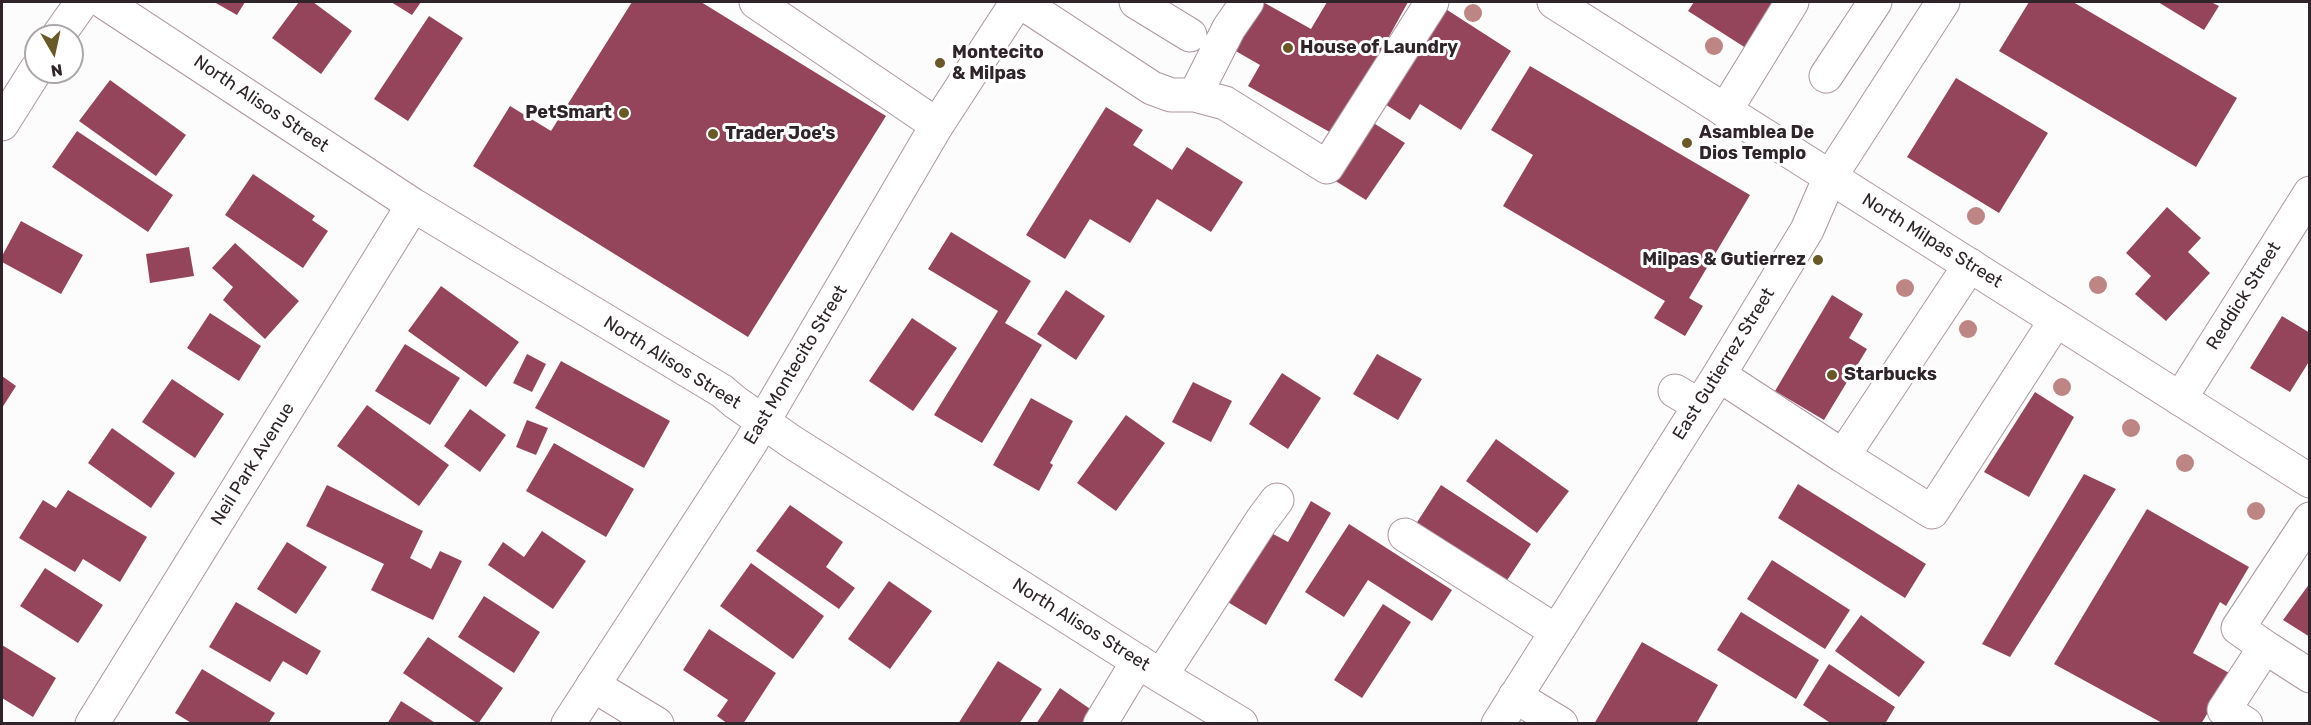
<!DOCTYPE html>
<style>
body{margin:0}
#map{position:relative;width:2311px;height:725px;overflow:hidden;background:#fcfcfc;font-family:Rubik,sans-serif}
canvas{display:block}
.frame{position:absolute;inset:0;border:3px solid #2e242a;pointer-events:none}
.north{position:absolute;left:24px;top:24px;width:60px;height:60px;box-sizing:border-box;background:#fff;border:2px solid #aba7aa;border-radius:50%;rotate:171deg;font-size:16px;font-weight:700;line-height:24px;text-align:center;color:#2e242a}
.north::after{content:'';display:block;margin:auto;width:21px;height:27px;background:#695926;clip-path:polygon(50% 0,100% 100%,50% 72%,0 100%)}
</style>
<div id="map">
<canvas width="2311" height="725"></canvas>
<div class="frame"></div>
<div class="north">N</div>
</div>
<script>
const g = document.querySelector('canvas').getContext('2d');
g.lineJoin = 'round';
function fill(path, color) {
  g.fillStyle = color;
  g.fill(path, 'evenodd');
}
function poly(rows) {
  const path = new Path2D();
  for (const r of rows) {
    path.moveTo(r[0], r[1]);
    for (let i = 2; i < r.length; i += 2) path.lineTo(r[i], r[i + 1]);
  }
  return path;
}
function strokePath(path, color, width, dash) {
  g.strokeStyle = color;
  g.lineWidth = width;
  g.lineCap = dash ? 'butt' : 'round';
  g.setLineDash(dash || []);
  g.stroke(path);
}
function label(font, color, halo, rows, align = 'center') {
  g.font = font + ' Rubik,sans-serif';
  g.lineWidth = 6;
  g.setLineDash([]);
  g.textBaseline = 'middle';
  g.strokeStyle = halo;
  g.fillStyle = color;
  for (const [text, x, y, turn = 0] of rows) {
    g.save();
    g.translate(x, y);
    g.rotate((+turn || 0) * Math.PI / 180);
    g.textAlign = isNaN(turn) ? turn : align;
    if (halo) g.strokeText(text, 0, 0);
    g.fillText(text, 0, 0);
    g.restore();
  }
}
fill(poly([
 [214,2,245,2,237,15],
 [299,2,313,2,352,31,321,74,272,38],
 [391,2,421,2,412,15],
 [632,2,701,2,886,116,748,337,473,166,510,106,551,131],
 [1263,2,1311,29,1327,2,1408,2,1335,135,1248,86,1260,65,1227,46],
 [1694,2,1780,2,1749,50,1688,11],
 [2029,2,2073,2,2237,98,2196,167,1999,51],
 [2158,2,2211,2,2219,6,2204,30],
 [1441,6,1511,51,1461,130,1420,104,1410,120,1380,101],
 [429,16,463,38,408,121,374,99],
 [1530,66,1750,195,1689,298,1703,306,1685,336,1654,318,1665,301,1503,206,1533,155,1491,130],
 [1956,78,2048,133,1999,213,1907,157],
 [110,80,186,135,156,176,79,121],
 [1106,107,1143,130,1133,145,1172,170,1187,147,1243,182,1211,232,1157,199,1130,243,1090,219,1065,259,1026,235],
 [1372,122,1405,143,1366,200,1334,180],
 [77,131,173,195,148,232,52,167],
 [253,174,315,216,312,220,328,231,303,268,225,215],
 [2167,207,2201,238,2188,252,2210,273,2166,321,2135,294,2151,276,2126,253],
 [21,221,83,255,61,294,2,262,2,256],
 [951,232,1031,281,1005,323,1042,345,982,443,934,415,998,311,928,269],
 [235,243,299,301,265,339,223,300,233,287,212,268],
 [189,247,194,276,150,283,146,254],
 [441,286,519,342,486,387,408,331],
 [1066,290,1105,316,1076,360,1037,334],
 [1832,295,1863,314,1849,338,1867,349,1824,420,1775,391],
 [210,313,261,346,239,381,187,348],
 [2282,316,2310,333,2310,360,2290,392,2250,368],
 [912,318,957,348,913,411,869,381],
 [405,344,460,378,430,425,375,391],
 [527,354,546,364,532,392,513,383],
 [1377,354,1422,379,1398,420,1353,394],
 [561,361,670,421,644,468,535,408],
 [1282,373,1321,398,1288,449,1249,424],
 [2,376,16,386,2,408],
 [172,379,224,414,195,458,142,422],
 [1193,382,1232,401,1211,442,1172,422],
 [2035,392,2074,417,2029,497,1984,472],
 [1031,398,1073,421,1050,463,1053,465,1039,491,993,465],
 [367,405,449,465,419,506,337,446],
 [470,409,506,435,480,472,444,446],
 [1126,415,1165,443,1116,511,1077,483],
 [527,420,548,428,536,455,516,447],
 [112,428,175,473,151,508,88,463],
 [1496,439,1569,491,1537,533,1466,481],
 [554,443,634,489,606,537,526,491],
 [2084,474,2116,489,2010,657,1982,644],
 [1798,484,1926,564,1905,598,1778,518],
 [327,485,423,531,410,558,431,569,440,551,462,561,433,620,371,590,384,564,306,526],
 [1441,485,1531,544,1504,585,1414,527],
 [68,490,147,537,120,582,83,559,75,572,19,538,43,500,56,508],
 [1311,501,1331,513,1266,625,1221,598,1262,528,1288,542],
 [790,505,843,542,826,567,855,588,839,609,756,551],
 [2147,509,2249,567,2226,606,2220,602,2193,653,2231,674,2201,724,2164,724,2054,664],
 [1349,524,1452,590,1432,621,1368,580,1344,617,1305,592],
 [542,531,586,561,553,609,488,565,503,542,524,557],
 [287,542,327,567,296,614,257,589],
 [1772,560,1850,610,1825,649,1747,599],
 [751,563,824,616,793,659,720,606],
 [45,568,103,605,78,643,20,606],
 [889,581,932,611,890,669,848,639],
 [2310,583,2310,637,2283,620],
 [484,596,540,632,514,673,458,637],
 [236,602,321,651,307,675,283,661,270,682,209,647],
 [1383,604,1411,622,1362,698,1334,680],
 [1741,612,1819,660,1796,699,1717,650],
 [1861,615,1925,662,1899,697,1835,651],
 [709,629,776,673,743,724,728,724,717,716,728,700,683,670],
 [428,637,503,688,478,724,403,673],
 [1642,642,1718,685,1696,724,1594,724],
 [2,645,56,678,33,717,2,698],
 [998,661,1042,689,1019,724,958,724],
 [1829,664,1895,707,1885,724,1832,724,1803,705],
 [202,669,275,713,268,724,193,724,175,713],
 [1060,688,1096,713,1089,724,1036,724],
 [401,701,437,724,387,724]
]), '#95455b');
const minor = poly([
 [104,2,413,205,722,391,735,402,792,442,1161,676,1241,724],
 [756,2,937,125],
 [1021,2,1152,88,1171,95,1195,95,1225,103,1327,167,1432,2],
 [1136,2,1190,35],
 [58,36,82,2],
 [1826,76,1875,2],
 [1195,95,1229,28,1247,2],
 [1725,111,1792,2],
 [2,124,36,70],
 [1719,375,1843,456,1970,265],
 [1675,391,1699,405],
 [2180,399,2310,193],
 [1843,456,1932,512,2056,320],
 [1405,535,1556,631],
 [2265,647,2238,628,2310,519],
 [1161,676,1262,520,1277,500],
 [593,685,657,724],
 [1515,696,1561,724],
 [92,724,413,205],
 [1100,724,1138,661],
 [1498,724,1719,375,1807,230,1830,177,1943,2],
 [2246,724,2224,710,2265,647,2310,676]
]);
const major = poly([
 [1554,2,2310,481],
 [568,724,750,444,937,125,1017,2]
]);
strokePath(minor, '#ad95a3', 35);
strokePath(major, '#ad95a3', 35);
strokePath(minor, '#fff', 33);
strokePath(major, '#fff', 33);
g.fillStyle = '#bd8583';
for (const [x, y] of [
 [1473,13],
 [1714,46],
 [1976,216],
 [2098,285],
 [1905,288],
 [1968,329],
 [2062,387],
 [2131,428],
 [2185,463],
 [2256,511]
]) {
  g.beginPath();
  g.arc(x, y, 9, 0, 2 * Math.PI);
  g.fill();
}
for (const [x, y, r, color] of [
 [1288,48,6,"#695926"],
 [940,63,6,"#695926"],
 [624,113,6,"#695926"],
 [713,134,6,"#695926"],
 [1687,143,6,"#695926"],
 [1818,260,6,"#695926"],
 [1832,375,6,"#695926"]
]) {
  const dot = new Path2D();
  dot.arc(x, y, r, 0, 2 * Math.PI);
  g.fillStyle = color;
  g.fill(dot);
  strokePath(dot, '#fff', 2);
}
label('bold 18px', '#2e242a', '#fff', [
 ["House of Laundry",1300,48],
 ["Montecito",952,53],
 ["& Milpas",952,74],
 ["PetSmart",612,113,"right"],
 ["Asamblea De",1699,133],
 ["Dios Templo",1699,154],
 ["Trader Joe's",725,134],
 ["Milpas & Gutierrez",1806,260,"right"],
 ["Starbucks",1844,375]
], 'left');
label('18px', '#2e242a', '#fff', [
 ["North Alisos Street",261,104,34],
 ["North Milpas Street",1932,241,32],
 ["Reddick Street",2244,296,-58],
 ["North Alisos Street",672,363,32],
 ["East Gutierrez Street",1724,364,-58],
 ["East Montecito Street",796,365,-59],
 ["Neil Park Avenue",253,464,-58],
 ["North Alisos Street",1081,625,32]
]);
</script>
